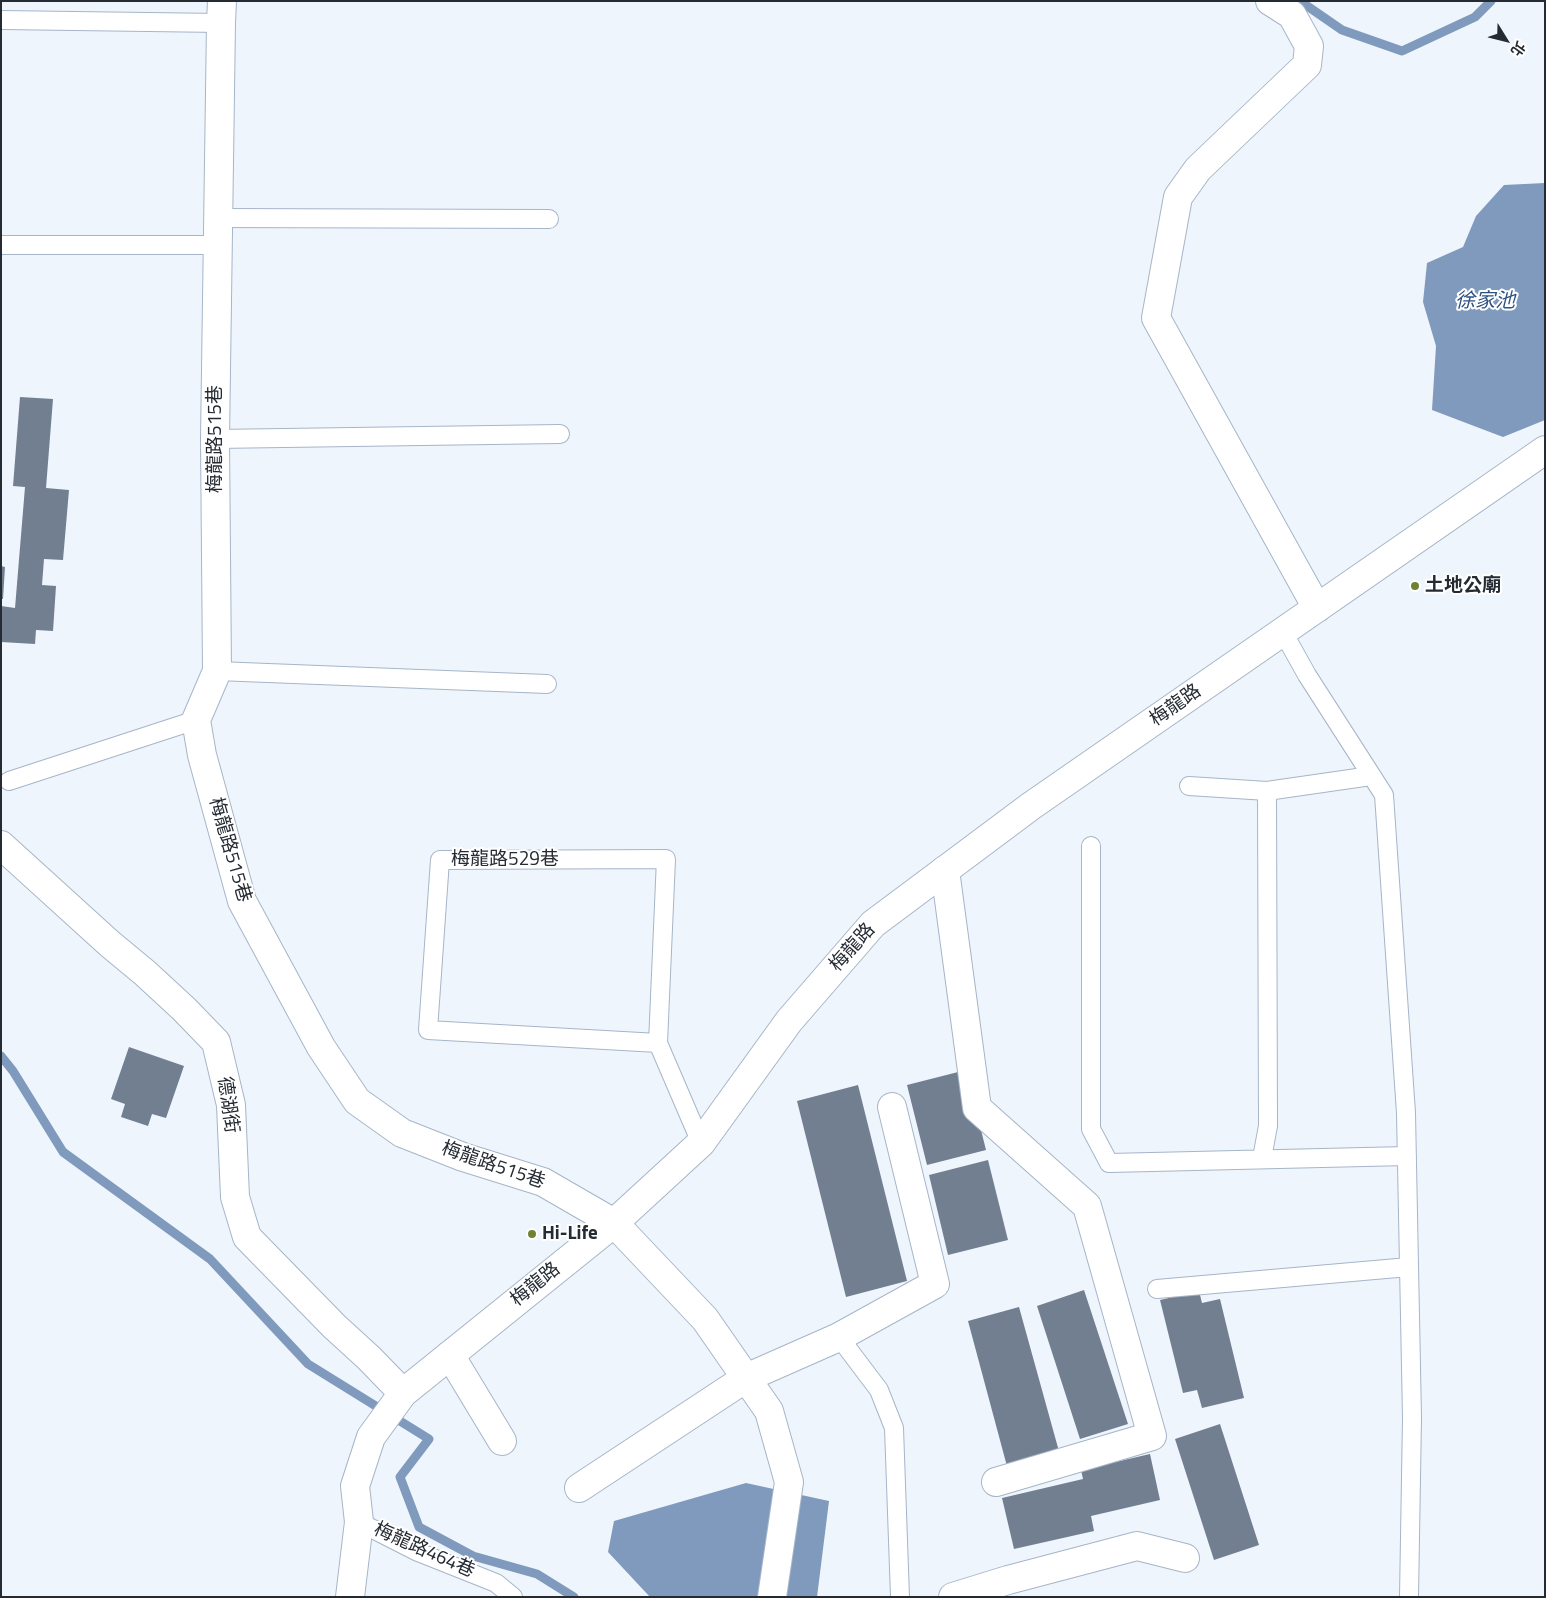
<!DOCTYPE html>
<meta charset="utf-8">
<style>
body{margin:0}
#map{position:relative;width:1546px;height:1598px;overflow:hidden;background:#eff5fd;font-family:"Titillium Web","Noto Sans TC",sans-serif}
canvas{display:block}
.frame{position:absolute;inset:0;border:2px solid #252b33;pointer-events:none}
.north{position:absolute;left:1481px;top:15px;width:50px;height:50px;-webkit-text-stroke:4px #fff;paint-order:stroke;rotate:126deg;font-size:14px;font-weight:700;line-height:20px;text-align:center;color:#252b33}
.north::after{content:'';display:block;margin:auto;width:18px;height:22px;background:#252b33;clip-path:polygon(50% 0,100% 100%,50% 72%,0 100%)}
</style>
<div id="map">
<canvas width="1546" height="1598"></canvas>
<div class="frame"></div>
<div class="north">北</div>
</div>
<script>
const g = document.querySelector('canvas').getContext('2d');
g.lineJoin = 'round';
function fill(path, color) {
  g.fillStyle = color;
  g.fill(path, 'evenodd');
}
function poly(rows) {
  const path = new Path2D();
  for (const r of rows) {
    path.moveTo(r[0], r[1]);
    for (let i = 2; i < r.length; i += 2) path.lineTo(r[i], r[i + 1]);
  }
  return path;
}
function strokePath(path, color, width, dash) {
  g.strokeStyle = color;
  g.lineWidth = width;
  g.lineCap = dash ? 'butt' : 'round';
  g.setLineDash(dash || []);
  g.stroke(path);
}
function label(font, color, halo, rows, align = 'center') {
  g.font = font + ' "Titillium Web","Noto Sans TC",sans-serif';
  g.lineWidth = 4;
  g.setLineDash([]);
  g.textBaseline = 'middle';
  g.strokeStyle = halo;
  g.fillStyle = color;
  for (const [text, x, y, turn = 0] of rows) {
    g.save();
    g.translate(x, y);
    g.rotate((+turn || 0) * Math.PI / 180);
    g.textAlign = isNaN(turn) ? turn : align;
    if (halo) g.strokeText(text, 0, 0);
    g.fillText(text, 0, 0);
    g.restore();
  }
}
fill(poly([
 [1545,183,1545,420,1503,437,1432,410,1436,346,1423,302,1427,263,1463,247,1476,216,1504,185],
 [746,1483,829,1501,817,1597,650,1597,608,1552,614,1521]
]), '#7f9abc');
strokePath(poly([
 [1300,1,1342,30,1402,51,1475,17,1491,1],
 [1,1056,13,1071,63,1152,210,1259,308,1364,429,1439,400,1477,419,1527,473,1556,537,1574,574,1597]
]), '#7f9abc', 9);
fill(poly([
 [20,397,53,399,46,488,69,490,63,560,44,559,42,585,56,586,53,631,36,630,35,644,1,642,1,606,15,608,25,487,13,486],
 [1,566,5,567,3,599,1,599],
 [129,1047,184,1066,166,1118,152,1114,148,1126,121,1117,125,1104,111,1099],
 [966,1070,986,1150,927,1165,907,1085],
 [858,1085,907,1281,846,1297,797,1101],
 [988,1160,1008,1240,948,1255,929,1175],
 [1084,1290,1128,1424,1080,1439,1037,1306],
 [1199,1291,1202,1303,1220,1299,1244,1398,1202,1408,1197,1390,1183,1393,1160,1300],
 [1019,1307,1060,1455,1008,1470,968,1321],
 [1220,1424,1259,1545,1214,1560,1175,1439],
 [1150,1454,1160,1500,1091,1516,1094,1531,1014,1549,1002,1498,1083,1479,1081,1470]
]), '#717f91');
const lane = poly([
 [1,20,221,23],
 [218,218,549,219],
 [1,245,218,245],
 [215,439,560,434],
 [1283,632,1307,675,1384,795,1406,1113,1412,1418,1409,1597],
 [217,671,547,684],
 [9,781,196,720],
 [1189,786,1267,791,1371,776],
 [1091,846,1091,1129,1109,1163,1407,1156],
 [658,1043,428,1030,440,860,666,859,658,1043,701,1143],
 [1262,1158,1268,1126,1267,791],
 [1157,1289,1409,1267],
 [839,1337,879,1390,894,1428,900,1597],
 [359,1522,418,1552,496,1583,513,1597]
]);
const street = poly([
 [222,1,221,23,215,439,217,671,196,720,202,755,242,901,321,1047,357,1101,402,1133,463,1157,543,1182,614,1223,705,1319,769,1411,789,1482,772,1597],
 [1270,1,1292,15,1309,46,1307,65,1198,169,1178,197,1156,318,1317,608],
 [1,845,110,944,145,973,184,1009,216,1042,231,1105,235,1197,247,1237,334,1326,369,1358,403,1393],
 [945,870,977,1108,1087,1206,1152,1436,996,1482],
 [450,1355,502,1441],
 [579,1488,746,1378,839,1337,935,1284,892,1107],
 [953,1597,1008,1580,1137,1546,1185,1558]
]);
const secondary = poly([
 [350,1597,359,1522,355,1486,371,1437,403,1393,614,1223,701,1143,789,1021,873,924,1031,806,1545,450]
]);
strokePath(lane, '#a6b5c8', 20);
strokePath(street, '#a6b5c8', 30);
strokePath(secondary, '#a6b5c8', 30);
strokePath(lane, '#fff', 18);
strokePath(street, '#fff', 28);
strokePath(secondary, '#fff', 28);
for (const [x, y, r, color] of [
 [1415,586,5,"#708231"],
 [532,1234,5,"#708231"]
]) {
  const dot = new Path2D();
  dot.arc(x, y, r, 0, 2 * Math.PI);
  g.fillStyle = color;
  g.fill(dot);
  strokePath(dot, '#fff', 2);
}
label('19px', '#252b33', '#fff', [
 ["梅龍路515巷",216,439,-90],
 ["梅龍路",1176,706,-35],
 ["梅龍路515巷",229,850,74],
 ["梅龍路529巷",505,860],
 ["梅龍路",853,948,-48],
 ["德湖街",227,1105,82],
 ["梅龍路515巷",493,1166,19],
 ["梅龍路",536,1285,-39],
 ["梅龍路464巷",424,1551,24]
]);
label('bold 19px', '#252b33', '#fff', [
 ["土地公廟",1425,586],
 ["Hi-Life",542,1234]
], 'left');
label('italic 20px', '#2e5282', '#fff', [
 ["徐家池",1485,302]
]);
</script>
